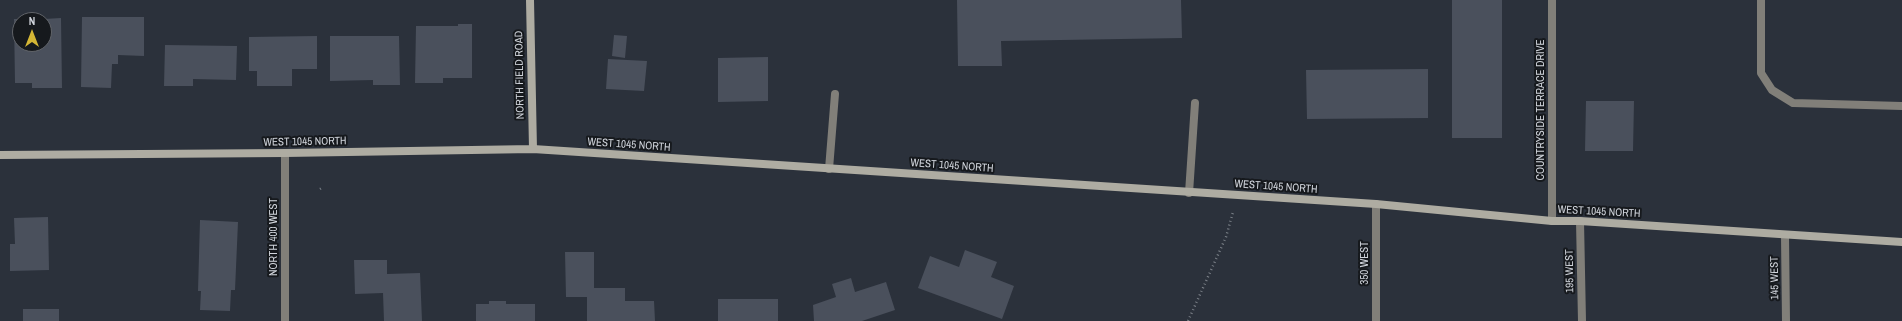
<!DOCTYPE html>
<style>
body{margin:0}
#map{position:relative;width:1902px;height:321px;overflow:hidden;background:#2b313b;font-family:"Archivo Narrow",sans-serif}
canvas{display:block}
.north{position:absolute;left:12px;top:12px;width:40px;height:40px;box-sizing:border-box;background:#16191d;border:1px solid #616469;border-radius:50%;rotate:0deg;font-size:11px;font-weight:700;line-height:16px;text-align:center;color:#d1d5dc}
.north::after{content:'';display:block;margin:auto;width:14px;height:18px;background:#d4b635;clip-path:polygon(50% 0,100% 100%,50% 72%,0 100%)}
</style>
<div id="map">
<canvas width="1902" height="321"></canvas>
<div class="north">N</div>
</div>
<script>
const g = document.querySelector('canvas').getContext('2d');
g.lineJoin = 'round';
function fill(path, color) {
  g.fillStyle = color;
  g.fill(path, 'evenodd');
}
function poly(rows) {
  const path = new Path2D();
  for (const r of rows) {
    path.moveTo(r[0], r[1]);
    for (let i = 2; i < r.length; i += 2) path.lineTo(r[i], r[i + 1]);
  }
  return path;
}
function strokePath(path, color, width, dash) {
  g.strokeStyle = color;
  g.lineWidth = width;
  g.lineCap = dash ? 'butt' : 'round';
  g.setLineDash(dash || []);
  g.stroke(path);
}
function label(font, color, halo, rows, align = 'center') {
  g.font = font + ' "Archivo Narrow",sans-serif';
  g.lineWidth = 4;
  g.setLineDash([]);
  g.textBaseline = 'middle';
  g.strokeStyle = halo;
  g.fillStyle = color;
  for (const [text, x, y, turn = 0] of rows) {
    g.save();
    g.translate(x, y);
    g.rotate((+turn || 0) * Math.PI / 180);
    g.textAlign = isNaN(turn) ? turn : align;
    if (halo) g.strokeText(text, 0, 0);
    g.fillText(text, 0, 0);
    g.restore();
  }
}
fill(poly([
 [957,0,1181,0,1182,38,1001,41,1002,66,958,66],
 [1452,0,1502,0,1502,138,1452,138],
 [82,17,144,17,144,56,118,55,118,64,112,64,111,88,81,87],
 [61,18,62,88,32,88,32,83,15,83,14,19,20,19,20,44,44,44,44,19],
 [458,24,472,24,472,78,443,78,443,83,415,83,416,26,458,26],
 [614,35,627,36,625,58,612,56],
 [317,36,317,69,292,69,292,86,257,86,257,71,249,71,249,37],
 [330,36,399,36,400,85,373,85,373,80,330,81],
 [165,45,237,46,236,80,193,79,193,86,164,86],
 [768,57,768,101,718,102,718,58],
 [608,59,647,61,644,91,606,89],
 [1428,69,1428,118,1307,119,1306,70],
 [1586,101,1634,101,1633,151,1585,151],
 [48,217,49,270,10,271,10,244,15,244,14,218],
 [200,220,238,222,235,290,231,290,230,311,200,310,201,291,198,291],
 [965,250,997,262,991,277,1014,286,1002,319,918,288,930,256,959,267],
 [565,252,594,252,594,288,625,288,625,301,654,301,655,321,587,321,587,297,566,297],
 [354,260,387,260,387,274,420,273,422,321,384,321,383,293,355,294],
 [851,278,855,292,886,282,895,310,862,321,814,321,813,305,836,297,832,284],
 [718,299,778,299,778,321,718,321],
 [489,301,506,301,506,304,535,304,535,321,476,321,476,304,489,304],
 [23,309,59,309,59,321,23,321]
]), '#4a505c');
strokePath(poly([
 [320,189,323,187],
 [1188,321,1226,237,1233,212]
]), '#7b8088', 2.5, [1, 3]);
strokePath(poly([
 [1761,0,1761,73,1772,90,1793,103,1902,106],
 [829,169,835,94],
 [1189,193,1195,103]
]), '#817f79', 8);
strokePath(poly([
 [1552,0,1552,221],
 [285,153,285,321],
 [1376,204,1376,321],
 [1580,221,1582,321],
 [1785,236,1786,321]
]), '#817f79', 8);
strokePath(poly([
 [530,0,533,149],
 [0,155,285,153,533,149,1376,204,1552,221,1580,221,1902,242]
]), '#aeaca2', 8);
label('11px', '#d1d5dc', '#16191d', [
 ["NORTH FIELD ROAD",520,75,-91],
 ["COUNTRYSIDE TERRACE DRIVE",1541,110,-90],
 ["WEST 1045 NORTH",305,142,-1],
 ["WEST 1045 NORTH",629,145,4],
 ["WEST 1045 NORTH",952,166,4],
 ["WEST 1045 NORTH",1276,187,4],
 ["WEST 1045 NORTH",1599,212,3],
 ["NORTH 400 WEST",274,237,-90],
 ["350 WEST",1365,263,-90],
 ["195 WEST",1570,271,-91],
 ["145 WEST",1775,278,-91]
]);
</script>
